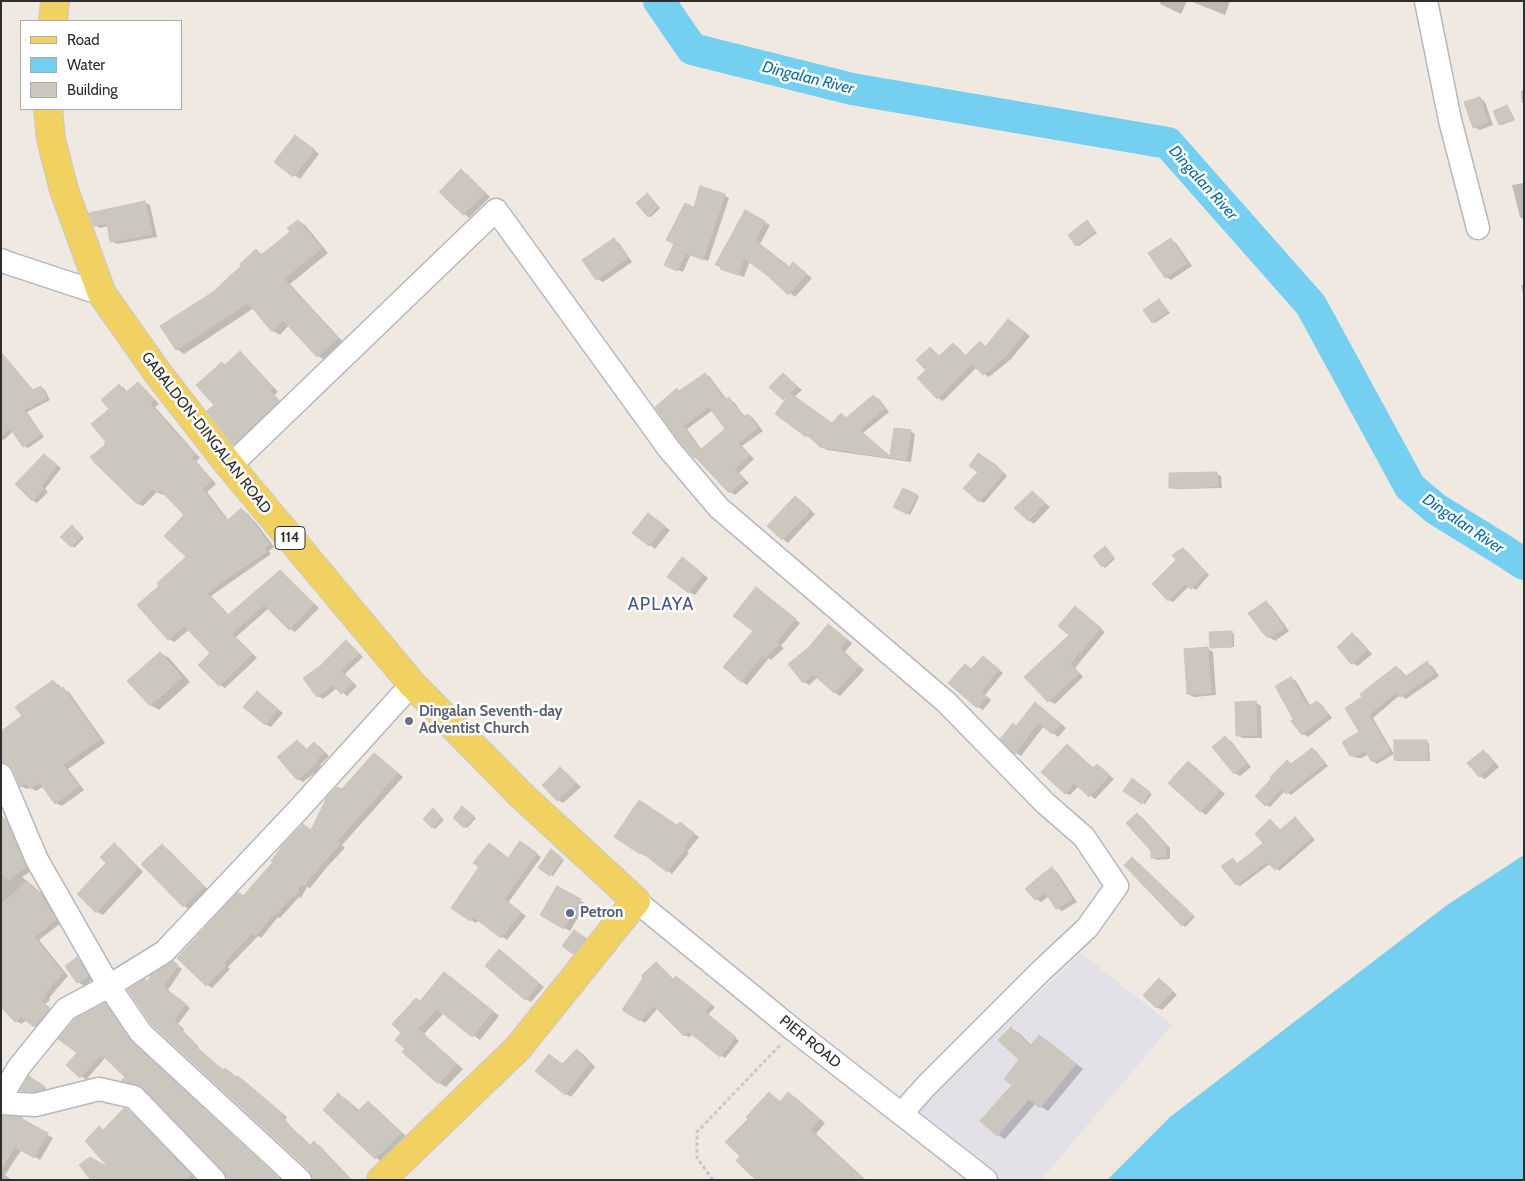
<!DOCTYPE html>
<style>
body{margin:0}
#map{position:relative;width:1525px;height:1181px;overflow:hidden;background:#efe9e1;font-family:Cabin,sans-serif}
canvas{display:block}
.frame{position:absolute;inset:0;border:2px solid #2e2e2e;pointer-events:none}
.legend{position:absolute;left:20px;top:20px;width:162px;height:90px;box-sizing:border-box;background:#fff;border:1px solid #ababab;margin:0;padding:6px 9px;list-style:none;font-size:15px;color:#2e2e2e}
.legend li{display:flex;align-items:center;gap:10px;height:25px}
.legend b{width:25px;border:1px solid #ababab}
</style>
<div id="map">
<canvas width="1525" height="1181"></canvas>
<div class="frame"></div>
<ul class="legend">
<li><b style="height:6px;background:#f2d163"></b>Road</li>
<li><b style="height:14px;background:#75cff0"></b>Water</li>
<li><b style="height:14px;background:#cbc7bf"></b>Building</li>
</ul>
</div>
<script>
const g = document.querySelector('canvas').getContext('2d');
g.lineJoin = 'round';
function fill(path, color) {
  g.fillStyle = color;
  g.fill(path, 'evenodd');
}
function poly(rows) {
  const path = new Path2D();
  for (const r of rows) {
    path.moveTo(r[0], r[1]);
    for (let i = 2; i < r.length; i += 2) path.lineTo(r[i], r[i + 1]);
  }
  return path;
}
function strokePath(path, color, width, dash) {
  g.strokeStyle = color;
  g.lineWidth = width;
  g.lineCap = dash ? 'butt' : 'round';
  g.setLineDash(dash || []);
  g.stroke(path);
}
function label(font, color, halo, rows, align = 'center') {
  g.font = font + ' Cabin,sans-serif';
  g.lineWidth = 5;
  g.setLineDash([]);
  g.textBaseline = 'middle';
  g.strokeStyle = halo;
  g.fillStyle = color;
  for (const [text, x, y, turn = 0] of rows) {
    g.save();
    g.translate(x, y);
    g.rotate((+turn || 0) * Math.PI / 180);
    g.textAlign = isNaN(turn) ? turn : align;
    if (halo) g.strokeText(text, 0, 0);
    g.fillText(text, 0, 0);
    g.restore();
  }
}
fill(poly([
 [1081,953,1172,1025,1041,1180,965,1180,897,1126]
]), '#e3e1e8');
fill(poly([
 [1524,855,1524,1180,1107,1180,1170,1117,1447,905]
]), '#75cff0');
fill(poly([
 [1161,1,1187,1,1181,14,1160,4],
 [1190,1,1230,1,1225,15],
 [1524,90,1524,103,1522,103,1521,91],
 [1480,98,1485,102,1493,125,1480,130,1474,127],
 [1507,106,1509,108,1515,120,1502,125,1500,124],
 [301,140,319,154,300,179,276,162],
 [461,171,467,174,490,197,469,218,464,214,441,192],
 [1524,183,1524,220,1520,217,1512,185],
 [724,195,729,198,708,261,691,254,683,272,671,267,675,244,694,209],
 [649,196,660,208,651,217,648,216],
 [145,203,150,205,157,237,117,244,112,241,109,226,100,228,95,225],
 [745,212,770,225,760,244,790,267,794,264,812,278,795,297,750,261,744,277,727,271],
 [298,221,305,225,328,253,290,284,344,343,325,360,318,356,289,325,280,335,273,331,254,308,184,354,177,349,162,327,214,293,243,266,256,251,264,255,292,232],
 [1087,222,1097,233,1079,246,1077,245],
 [614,240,619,243,632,262,603,282,597,279],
 [1171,240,1176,243,1192,266,1171,280,1166,277],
 [1521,285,1524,285,1524,297],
 [1159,300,1170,313,1155,323,1153,322],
 [1009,320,1030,336,1011,359,989,377,984,374,977,367,943,401,938,398,928,370,930,348,940,356,953,344,958,347,966,356,980,343,987,347],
 [240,353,245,356,278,392,274,395,283,404,239,447,234,444,216,405,226,366],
 [1,356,8,360,34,391,41,387,45,390,50,400,27,412,44,437,28,448,24,446,13,431,4,440,1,438],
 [705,374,710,377,727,400,729,399,734,402,745,417,748,415,753,418,763,431,742,446,754,459,739,473,749,483,735,495,730,492,700,460,694,457,680,440,680,392],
 [713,410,726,429,702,450,687,429],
 [783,374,802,390,794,397,833,424,842,415,848,418,873,396,879,399,889,412,863,433,891,457,910,431,915,434,911,462,827,450,821,446,777,414,787,400,771,387],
 [138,384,143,387,159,404,155,407,200,458,196,461,216,484,207,492,229,521,241,510,247,513,257,524,274,547,269,551,271,554,211,596,229,615,280,572,285,575,319,608,295,632,290,629,269,608,236,637,257,658,225,688,220,685,212,653,189,630,174,642,169,639,161,586,188,557,186,515,165,493,163,495,157,492,143,506,137,503,107,445,111,410,119,385,124,388,127,393],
 [978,455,1000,469,1007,476,984,503,980,501],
 [48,458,61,468,45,489,48,492,37,503,32,500],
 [1217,474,1221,476,1222,488,1175,489,1170,487],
 [904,489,919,497,910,515,895,506],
 [1032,492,1037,496,1050,507,1034,524,1028,520],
 [796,498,801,501,815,514,788,543,768,526],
 [654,518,670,530,655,549,634,533],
 [74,528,84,538,74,548,72,546],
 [1107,549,1115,559,1105,568,1095,556],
 [1183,549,1187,551,1209,575,1196,590,1189,586,1173,602,1169,600,1177,560],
 [688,562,708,578,695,595,689,592],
 [761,592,800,623,781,646,784,648,771,660,769,658,747,685,741,681,755,631],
 [1266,603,1271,606,1289,631,1275,641,1269,637],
 [1081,611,1105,632,1075,668,1083,677,1055,704,1049,701,1026,677,1070,634],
 [828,625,852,643,845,652,864,670,840,696,834,692,818,677,809,685,804,682,810,648],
 [1231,632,1234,634,1234,647,1213,648,1211,647],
 [1352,635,1358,638,1372,654,1358,666,1352,663],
 [347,642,351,645,363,657,345,674,357,686,347,696,337,688,323,699,318,696,320,666],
 [1208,649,1213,652,1216,695,1194,697,1188,694],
 [160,653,169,658,190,682,159,710,150,705],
 [983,657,1003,673,985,695,991,700,983,710,978,707,972,670],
 [1427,663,1432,666,1439,676,1406,699,1400,695,1373,718,1394,754,1377,764,1373,761,1368,754,1362,758,1357,758,1351,755,1361,732,1364,698,1396,667,1401,670,1407,677],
 [1291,678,1296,681,1311,707,1317,702,1322,705,1332,718,1308,737,1303,734,1295,719],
 [53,682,59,685,62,689,69,692,105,743,68,769,84,790,62,806,56,803,44,786,36,791,30,787,27,789,21,786,14,769,9,764,1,766,1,732,24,716],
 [257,693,283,713,271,727,265,724],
 [1255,702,1261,706,1262,738,1243,738,1237,735],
 [1041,707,1066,728,1058,737,1044,726,1021,756,1016,753,1017,727],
 [1225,738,1231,741,1251,767,1240,776,1234,773],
 [1426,741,1429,743,1430,761,1397,761,1395,759],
 [298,742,303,745,307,750,314,743,319,746,329,756,320,765,322,767,303,782,298,779],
 [1067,746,1095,769,1102,769,1114,779,1095,799,1079,786,1070,795,1065,793],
 [1312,749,1316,751,1328,766,1291,795,1285,791,1270,807,1266,805,1287,762,1291,764],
 [1483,751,1488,754,1499,767,1485,779,1479,776],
 [374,754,403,777,342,845,345,848,327,867,310,888,307,887,301,898,299,897,280,918,278,917,261,938,258,936,228,967,230,969,212,988,207,985,244,897,312,831,343,791],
 [1188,763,1194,766,1225,794,1206,815,1200,811],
 [561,769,566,772,581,787,563,803,558,800],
 [1132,780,1152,794,1145,804,1125,790],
 [639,801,678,827,685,827,699,837,687,852,689,853,672,874,647,854,645,856,640,853],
 [465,809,476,818,467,828,454,818],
 [435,811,444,820,435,829,424,819],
 [1,815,12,825,31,871,22,877,46,897,46,900,61,923,39,940,68,976,49,998,50,1000,45,1004,55,1012,40,1030,26,1020,22,1024,16,1021,1,1005],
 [1137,815,1142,817,1170,848,1170,859,1157,860,1152,857,1152,850],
 [1270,821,1281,830,1298,821,1315,840,1279,871,1271,863,1240,886,1237,884,1233,859,1238,864,1264,843],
 [114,845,120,848,143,872,103,915,97,912],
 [526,845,541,857,508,903,526,916,507,940,479,920,476,923,471,920,509,859],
 [162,846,170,851,211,893,192,911,184,906,143,864],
 [551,851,564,860,553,876,540,868],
 [1135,860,1195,917,1185,927,1183,925],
 [1052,869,1057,872,1077,902,1062,911,1057,908,1049,896,1041,902,1036,899,1027,889],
 [557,888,586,904,570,931,542,915],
 [580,934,591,942,580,956,564,946],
 [505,954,544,987,531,1002,526,999],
 [77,958,83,962,93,979,84,986,78,982,66,966],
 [173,963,182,969,168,990,190,1008,178,1024,184,1029,183,1031,199,1047,198,1048,224,1071,243,1080,287,1117,285,1120,301,1137,311,1146,314,1143,319,1145,352,1180,314,1180,310,1170,152,1024,148,983],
 [656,963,674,980,681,980,715,1007,708,1015,739,1041,725,1058,693,1034,689,1037,684,1035,658,1008,645,1023,624,1009],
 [444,973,451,977,499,1016,480,1040,444,1013,424,1034,463,1069,446,1087,439,1083,407,1049,402,1033,421,1002],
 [1160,980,1165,983,1177,995,1162,1010,1156,1007],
 [105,1005,110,1007,137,1047,281,1180,228,1180,224,1170,143,1086,127,1083,123,1080,127,1077,107,1059,105,1058,86,1080,68,1065,79,1053],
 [1011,1028,1019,1033,1032,1046,1040,1036,1048,1041,1083,1069,1048,1111,1036,1103,1005,1139,998,1135,1021,1060],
 [577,1051,583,1054,595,1067,571,1097,566,1094,549,1055,563,1065],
 [30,1077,46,1088,44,1091,37,1092,22,1091],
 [338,1094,346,1099,360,1111,368,1103,376,1108,408,1138,384,1163,376,1158,324,1110],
 [769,1094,781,1102,789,1094,795,1097,825,1123,816,1134,866,1180,758,1180,742,1156,750,1119],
 [127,1110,132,1113,195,1178,194,1180,94,1180,112,1172,99,1128,104,1130],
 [1,1117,23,1119,28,1122,27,1123,53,1138,40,1160,22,1149,5,1175,12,1180,1,1180]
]), '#0003');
strokePath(poly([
 [659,1,692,49,852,89,1168,143,1311,305,1410,487,1436,509,1501,549,1524,564]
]), '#75cff0', 32);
const building = poly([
 [1480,97,1488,122,1473,128,1464,102,1480,97],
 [1507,105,1513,119,1499,125,1493,111,1507,105],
 [295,135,315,150,293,177,274,162,295,135],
 [461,169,485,193,463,215,439,192,461,169],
 [700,186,725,194,703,260,686,253,677,271,664,265,674,244,666,240,685,203,694,207,700,186],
 [647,193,658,206,648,217,636,203,647,193],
 [145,201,152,234,110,242,107,223,94,226,89,213,145,201],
 [745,210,765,221,755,240,789,267,793,262,807,274,788,295,768,276,744,258,738,275,720,269,721,267,715,265,745,210],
 [298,220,322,248,284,279,338,338,317,357,283,320,272,332,248,303,176,350,160,326,213,292,241,266,240,264,256,249,261,255,290,232,287,228,298,220],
 [1087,220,1095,231,1076,246,1068,235,1087,220],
 [614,238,628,258,596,280,582,260,614,238],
 [1171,238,1187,263,1165,278,1148,253,1171,238],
 [1159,299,1168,311,1152,323,1143,310,1159,299],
 [1008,319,1025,332,1006,356,983,375,972,364,937,399,917,378,926,370,916,360,930,347,939,356,953,343,965,356,980,341,985,347,1008,319],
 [240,351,273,388,270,391,279,401,233,445,207,411,214,405,196,385,222,362,225,365,240,351],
 [1,352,32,390,41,386,47,398,24,410,41,434,23,447,10,428,1,437,1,352],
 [705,373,725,400,729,397,743,417,748,414,758,428,738,443,749,455,734,469,744,480,729,493,695,457,694,458,679,441,655,407,677,388,679,391,705,373],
 [709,407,725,429,700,450,683,426,709,407],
 [783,373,797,386,783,400,769,387,783,373],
 [138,382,154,400,150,404,195,454,192,457,212,481,202,489,227,521,241,508,252,520,269,544,264,548,267,551,207,593,228,615,280,570,314,604,289,630,264,605,232,634,252,654,219,686,198,665,210,653,184,626,168,640,137,605,159,586,157,583,186,557,164,536,184,515,160,490,157,493,153,488,137,504,95,463,90,457,105,445,104,444,106,442,91,424,109,409,101,400,119,384,125,393,138,382],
 [790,393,832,423,841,413,846,418,873,395,885,408,859,430,890,456,894,428,911,430,906,460,820,447,807,435,806,437,775,414,790,393],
 [978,453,996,465,1004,473,979,502,963,488,978,472,969,466,978,453],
 [44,454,57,465,41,486,44,489,32,501,15,484,44,454],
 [1217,472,1218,486,1199,488,1169,488,1169,473,1217,472],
 [903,488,918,495,907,514,893,507,903,488],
 [1032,491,1045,503,1028,521,1014,508,1032,491],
 [795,496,811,510,782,540,767,526,795,496],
 [648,513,665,526,649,546,632,533,648,513],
 [72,525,82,536,71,547,60,537,72,525],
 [1105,546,1114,557,1102,567,1093,556,1105,546],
 [1183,548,1206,572,1191,589,1185,584,1168,601,1152,584,1176,560,1172,555,1183,548],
 [682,557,703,574,689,593,667,577,682,557],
 [756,587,796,619,776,642,779,644,765,658,763,655,741,682,723,667,753,631,733,616,756,587],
 [1266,601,1284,628,1268,638,1262,632,1248,613,1266,601],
 [1075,606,1101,628,1070,664,1079,673,1048,702,1024,677,1069,635,1058,626,1075,606],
 [828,624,847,639,840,648,859,666,834,693,813,674,803,683,788,664,809,647,828,624],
 [1232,631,1232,647,1210,648,1209,632,1232,631],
 [1352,633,1367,650,1351,664,1337,647,1352,633],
 [346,640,359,654,341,671,353,683,341,694,333,685,317,697,303,678,320,666,346,640],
 [1208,647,1211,693,1187,694,1184,649,1208,647],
 [160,652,182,677,150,706,127,681,160,652],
 [983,656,999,669,981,692,987,697,977,708,948,683,965,664,971,669,983,656],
 [1427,661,1435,673,1400,697,1396,692,1369,715,1390,751,1372,762,1365,751,1356,756,1350,756,1342,742,1359,732,1345,708,1362,697,1360,694,1396,666,1405,677,1427,661],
 [1291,677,1308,707,1317,701,1328,714,1302,735,1291,721,1293,719,1275,686,1291,677],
 [53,680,60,689,63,687,100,739,63,765,79,786,55,804,39,782,30,789,26,783,20,787,13,769,8,764,1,762,1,731,22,716,15,707,53,680],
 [257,691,278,709,265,725,243,707,257,691],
 [1256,701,1257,735,1236,736,1235,702,1256,701],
 [1035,702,1061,724,1052,734,1038,723,1015,754,1000,739,1013,723,1016,726,1035,702],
 [1225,736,1247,763,1234,774,1212,747,1225,736],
 [297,740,306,750,314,742,324,753,316,761,317,763,297,780,277,757,297,740],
 [1394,740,1427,740,1428,760,1394,760,1394,740],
 [1067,744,1093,768,1097,764,1110,775,1089,797,1074,783,1065,794,1041,772,1067,744],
 [1312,748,1325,763,1286,794,1281,788,1265,806,1255,796,1271,779,1270,777,1287,760,1291,764,1312,748],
 [1483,750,1494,763,1479,777,1467,763,1483,750],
 [374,753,398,773,337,841,340,844,322,864,304,886,301,884,295,896,293,895,274,916,273,915,255,936,252,933,224,963,226,966,206,986,177,958,238,892,243,896,273,862,271,861,283,845,303,824,311,830,327,797,337,787,342,789,374,753],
 [1188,761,1220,790,1200,812,1168,783,1188,761],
 [560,767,576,783,557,801,542,785,560,767],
 [1132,778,1150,792,1142,804,1123,791,1132,778],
 [639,800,677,825,680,822,694,833,683,848,685,849,667,872,641,852,640,854,614,837,639,800],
 [462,806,474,816,464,828,453,818,462,806],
 [433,808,442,818,432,828,423,819,433,808],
 [1137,813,1165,844,1166,857,1151,858,1151,851,1126,823,1137,813],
 [1,816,6,820,26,867,9,880,1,873,1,816],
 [1295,817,1312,837,1275,870,1267,862,1236,885,1221,866,1233,858,1237,864,1263,843,1255,834,1270,819,1280,830,1295,817],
 [520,841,537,853,504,899,521,912,501,938,473,917,470,921,451,908,479,867,473,863,489,843,508,858,520,841],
 [114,843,138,868,96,913,77,894,106,863,100,857,114,843],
 [162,844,204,887,183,907,141,864,162,844],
 [551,849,562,858,550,876,538,868,551,849],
 [1132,857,1193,915,1182,926,1124,865,1132,857],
 [1052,867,1072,899,1056,909,1045,892,1035,900,1025,889,1041,875,1052,867],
 [27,881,41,893,42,895,41,896,56,919,34,937,63,973,44,994,46,996,41,1001,50,1008,34,1027,21,1017,15,1022,1,1007,1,904,27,881],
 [557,886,581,899,564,929,540,915,557,886],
 [574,930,586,938,573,954,562,946,574,930],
 [499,949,539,983,525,1000,485,966,499,949],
 [77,957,88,976,77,983,65,966,77,957],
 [173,961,178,965,163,987,186,1004,174,1020,180,1026,179,1028,195,1043,194,1045,223,1070,225,1068,236,1077,238,1076,283,1114,281,1116,299,1136,300,1135,310,1145,314,1141,351,1180,313,1180,312,1176,309,1170,151,1024,128,990,145,979,147,982,151,975,173,961],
 [656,962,673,979,676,976,711,1004,705,1012,736,1037,720,1057,689,1032,684,1036,654,1006,640,1021,622,1010,643,978,641,976,656,962],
 [444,972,493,1011,472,1037,437,1009,418,1029,456,1064,438,1084,402,1052,405,1049,395,1040,401,1033,392,1024,416,998,420,1001,444,972],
 [1159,978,1172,992,1156,1008,1143,995,1159,978],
 [105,1003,132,1042,280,1180,228,1180,223,1171,143,1088,137,1084,121,1081,125,1077,103,1056,101,1057,100,1056,80,1078,66,1065,77,1053,58,1039,75,1019,105,1003],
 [1011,1027,1030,1046,1039,1035,1076,1064,1040,1108,1029,1099,997,1136,980,1121,1012,1085,1004,1079,1019,1060,998,1040,1011,1027],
 [577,1049,590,1063,565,1095,535,1071,549,1054,562,1064,577,1049],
 [29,1076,44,1086,42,1090,34,1092,20,1091,29,1076],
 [769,1092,780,1102,788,1092,820,1119,810,1130,865,1180,756,1180,736,1161,740,1156,725,1142,748,1119,746,1117,769,1092],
 [338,1093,358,1111,368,1101,401,1133,375,1159,323,1110,338,1093],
 [124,1108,127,1109,191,1175,187,1180,91,1180,79,1165,90,1157,108,1167,85,1141,99,1126,103,1130,124,1108],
 [1,1116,23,1117,22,1119,48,1133,34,1158,15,1147,1,1169,1,1116]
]);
fill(building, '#cbc7bf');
strokePath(building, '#cbc5ba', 1);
const minor = poly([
 [1426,1,1450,120,1478,228],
 [1,260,8,263,102,294],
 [230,466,496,210,669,449,719,508,946,702,1045,803,1084,837,1117,886,1087,928,1041,971,926,1086,901,1114],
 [1,775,37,860,109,986,141,1033,300,1180],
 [636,901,795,1031,986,1180],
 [1,1097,19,1067,66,1009,109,986,164,952,298,810,412,684],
 [1,1103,35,1105,99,1089,134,1097,214,1180]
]);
const major = poly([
 [53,21,55,1],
 [48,109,51,139,64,190,102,294,157,372,230,466,412,684,521,795,636,901,518,1048,381,1180]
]);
strokePath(minor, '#b4b7c1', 25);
strokePath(major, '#c9c9c9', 30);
strokePath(poly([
 [713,1180,697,1158,697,1132,782,1043]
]), '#c9c9c9', 3, [4, 2.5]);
strokePath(minor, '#fff', 22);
strokePath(major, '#f2d163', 28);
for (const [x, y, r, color] of [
 [409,721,5,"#6b7280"],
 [570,913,5,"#5c6f8a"]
]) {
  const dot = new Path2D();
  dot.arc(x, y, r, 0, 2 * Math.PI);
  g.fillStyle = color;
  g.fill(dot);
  strokePath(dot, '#fff', 2);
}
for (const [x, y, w] of [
 [290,538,30]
]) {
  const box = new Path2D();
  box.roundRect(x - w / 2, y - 11.5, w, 23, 4);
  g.fillStyle = '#fff';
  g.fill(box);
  strokePath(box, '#2e2e2e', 1);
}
label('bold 14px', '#2e2e2e', null, [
 ["114",290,538]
]);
label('15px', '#2e2e2e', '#fff', [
 ["GABALDON-DINGALAN ROAD",206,433,52],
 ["PIER ROAD",810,1042,39]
]);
label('bold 15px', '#5b616d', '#fff', [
 ["Dingalan Seventh-day",419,712],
 ["Adventist Church",419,729]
], 'left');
label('bold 15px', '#4e5e75', '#fff', [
 ["Petron",580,913]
], 'left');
label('italic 16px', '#0d6fa3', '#fff', [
 ["Dingalan River",808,78,14],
 ["Dingalan River",1203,183,48],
 ["Dingalan River",1463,524,34]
]);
g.letterSpacing = '1px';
label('18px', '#4d5680', '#fff', [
 ["APLAYA",661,605]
]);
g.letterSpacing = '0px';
</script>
